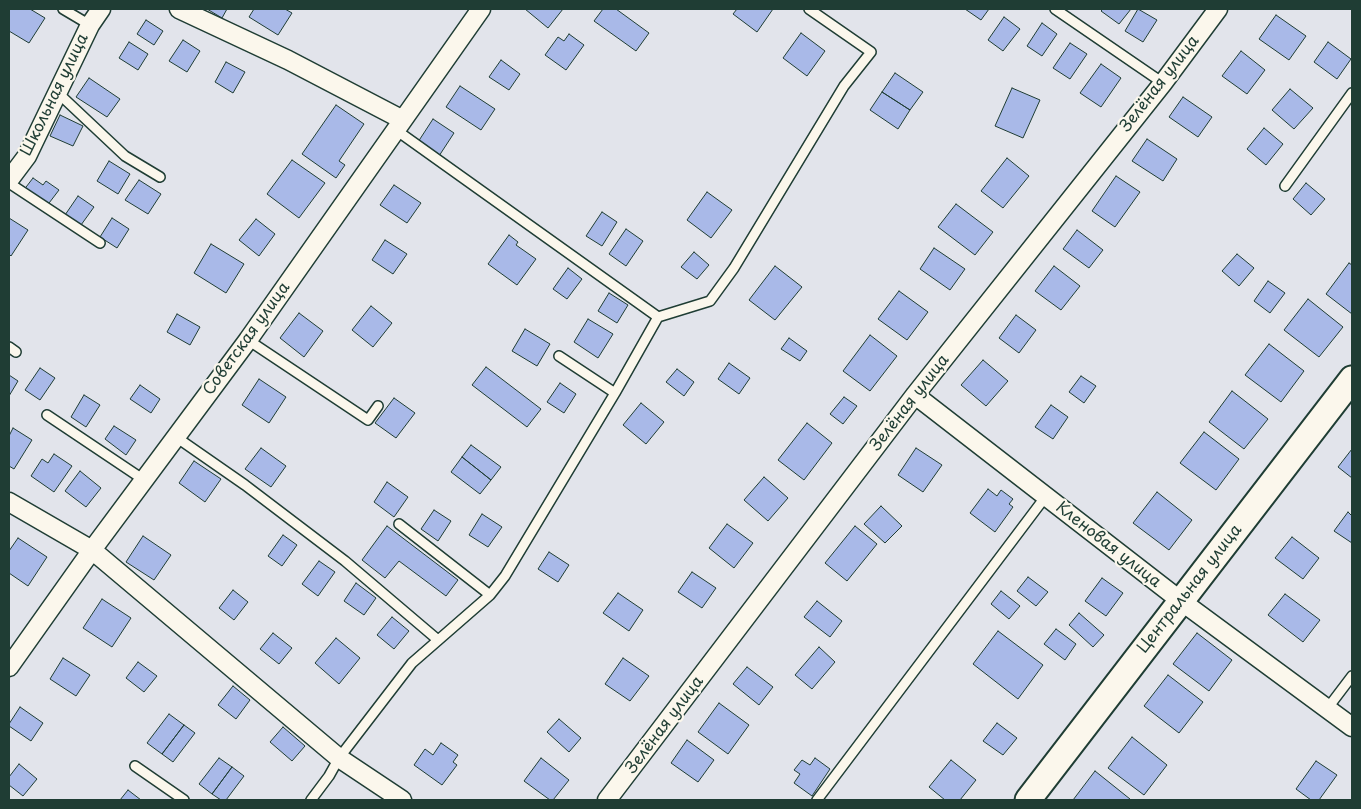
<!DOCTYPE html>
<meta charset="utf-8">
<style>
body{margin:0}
#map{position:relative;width:1361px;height:809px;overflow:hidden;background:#e2e4eb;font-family:"Playpen Sans",sans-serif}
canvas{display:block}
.frame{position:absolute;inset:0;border:10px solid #1f3d34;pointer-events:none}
</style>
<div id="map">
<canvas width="1361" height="809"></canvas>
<div class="frame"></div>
</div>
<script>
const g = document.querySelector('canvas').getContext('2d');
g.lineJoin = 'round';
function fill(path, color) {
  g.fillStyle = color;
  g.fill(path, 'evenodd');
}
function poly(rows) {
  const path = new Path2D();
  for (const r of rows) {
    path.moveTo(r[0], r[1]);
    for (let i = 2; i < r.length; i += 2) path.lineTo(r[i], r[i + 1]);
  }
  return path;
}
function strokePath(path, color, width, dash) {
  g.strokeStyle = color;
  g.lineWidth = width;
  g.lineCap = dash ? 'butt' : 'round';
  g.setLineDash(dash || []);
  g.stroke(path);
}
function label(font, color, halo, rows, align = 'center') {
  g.font = font + ' "Playpen Sans",sans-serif';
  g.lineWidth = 4.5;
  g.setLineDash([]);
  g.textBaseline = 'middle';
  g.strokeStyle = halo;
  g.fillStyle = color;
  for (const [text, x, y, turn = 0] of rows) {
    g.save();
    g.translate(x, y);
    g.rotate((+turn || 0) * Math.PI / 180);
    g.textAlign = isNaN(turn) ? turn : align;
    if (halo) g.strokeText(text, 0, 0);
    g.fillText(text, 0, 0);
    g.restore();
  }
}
const building = poly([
 [9,9,30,9,45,18,29,43,9,31,9,9],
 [207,9,227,9,222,18,207,9],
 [254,9,285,9,292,13,278,35,249,17,254,9],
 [525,9,563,9,548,28,525,9],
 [603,9,616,9,649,33,636,51,594,21,603,9],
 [737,9,773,9,757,32,733,14,737,9],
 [965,9,989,9,981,20,965,9],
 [1103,9,1131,9,1119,24,1101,11,1103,9],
 [1138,9,1157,20,1143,42,1125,31,1138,9],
 [1276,15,1306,36,1289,60,1259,39,1276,15],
 [1004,17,1020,29,1003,51,988,40,1004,17],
 [146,20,163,31,154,45,137,34,146,20],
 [1042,23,1057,34,1042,56,1027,46,1042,23],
 [801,33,825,51,807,76,783,58,801,33],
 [569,34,584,45,566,70,545,55,558,37,564,41,569,34],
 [183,40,200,51,187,72,169,61,183,40],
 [129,42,148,54,138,70,119,58,129,42],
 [1328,42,1351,59,1337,79,1314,62,1328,42],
 [1070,43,1087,54,1070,79,1053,68,1070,43],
 [1241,51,1265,70,1247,94,1222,76,1241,51],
 [501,60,520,74,509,90,489,77,501,60],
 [226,62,245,72,233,93,215,82,226,62],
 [1101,64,1121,78,1101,107,1080,93,1101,64],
 [895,73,923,92,910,110,882,92,895,73],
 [89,78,120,99,107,117,76,97,89,78],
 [460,86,495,109,481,130,446,107,460,86],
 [1012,88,1040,100,1023,138,995,126,1012,88],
 [1290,89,1313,108,1294,129,1272,110,1290,89],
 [882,92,910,110,898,129,870,110,882,92],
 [1183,97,1212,117,1198,137,1169,117,1183,97],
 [336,105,364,124,339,161,345,165,336,178,302,154,336,105],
 [60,115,83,126,73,146,50,136,60,115],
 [433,119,454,133,439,156,418,142,433,119],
 [1264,128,1283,144,1266,165,1247,149,1264,128],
 [1147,139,1177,159,1163,181,1132,161,1147,139],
 [1007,158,1029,176,1003,208,981,191,1007,158],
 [292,160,325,183,299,218,267,194,292,160],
 [109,161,130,174,118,194,97,181,109,161],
 [1116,176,1140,192,1115,227,1092,211,1116,176],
 [33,178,43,185,46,181,59,190,46,207,23,191,33,178],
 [139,180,161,194,148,214,125,200,139,180],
 [1306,183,1325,199,1311,215,1293,199,1306,183],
 [394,185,421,203,407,223,380,205,394,185],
 [707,192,732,210,711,238,687,220,707,192],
 [78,196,94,207,81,225,65,215,78,196],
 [956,204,993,232,975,255,938,227,956,204],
 [602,212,617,222,602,246,586,236,602,212],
 [9,218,28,230,11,256,9,254,9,218],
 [112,218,129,229,117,248,100,237,112,218],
 [256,219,275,234,259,256,239,240,256,219],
 [626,229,643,241,626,266,609,254,626,229],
 [1077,230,1103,250,1089,268,1063,249,1077,230],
 [509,235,518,242,516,245,536,259,517,285,488,264,509,235],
 [385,240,407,254,393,274,372,260,385,240],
 [211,244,244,264,226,293,194,273,211,244],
 [934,248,965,269,950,290,920,269,934,248],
 [694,252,709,265,697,279,681,267,694,252],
 [1237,254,1254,268,1239,286,1222,271,1237,254],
 [1349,263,1352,265,1352,314,1326,294,1349,263],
 [775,266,802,287,775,320,749,300,775,266],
 [1054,266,1080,286,1061,310,1035,291,1054,266],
 [568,268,582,279,567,299,553,289,568,268],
 [1268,281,1285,293,1270,313,1254,301,1268,281],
 [899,291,928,312,907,340,878,319,899,291],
 [609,293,628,305,617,323,598,311,609,293],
 [1308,299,1343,327,1319,357,1284,330,1308,299],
 [371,306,392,323,373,347,352,330,371,306],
 [299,313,323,331,304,357,280,338,299,313],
 [177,314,200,327,190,345,167,332,177,314],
 [1016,315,1036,330,1019,353,999,338,1016,315],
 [588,319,613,334,598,358,574,342,588,319],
 [525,329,550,344,537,366,512,351,525,329],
 [870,335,897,356,870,391,843,371,870,335],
 [789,338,807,351,800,361,781,349,789,338],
 [1269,344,1304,371,1281,402,1245,375,1269,344],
 [983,360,1008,381,986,406,961,385,983,360],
 [729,363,750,378,739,394,718,379,729,363],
 [486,367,541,409,527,427,472,385,486,367],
 [40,368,55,378,40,400,25,390,40,368],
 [677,369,694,382,684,396,666,382,677,369],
 [9,375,18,381,9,396,9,375],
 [1081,376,1096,386,1084,403,1069,392,1081,376],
 [259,379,286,397,269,423,242,405,259,379],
 [560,383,576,394,564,413,547,402,560,383],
 [140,385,160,399,151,413,130,399,140,385],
 [1232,391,1268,419,1244,449,1209,422,1232,391],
 [84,395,100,405,86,427,71,417,84,395],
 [844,397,857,406,843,424,830,414,844,397],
 [394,398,415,413,396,438,375,423,394,398],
 [641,403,664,422,646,444,623,425,641,403],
 [1051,405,1068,417,1053,439,1035,427,1051,405],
 [807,423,832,443,804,480,778,460,807,423],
 [114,426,136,440,126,455,105,439,114,426],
 [13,428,32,440,14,469,9,466,9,436,13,428],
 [1204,432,1239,459,1216,490,1180,463,1204,432],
 [471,445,501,467,491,480,462,457,471,445],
 [261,448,286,466,271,487,245,469,261,448],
 [916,448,942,465,923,492,898,475,916,448],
 [1352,449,1352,478,1338,467,1352,449],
 [54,454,72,466,54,492,31,476,42,459,48,463,54,454],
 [462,457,491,480,480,494,451,472,462,457],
 [194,461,221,479,205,502,179,483,194,461],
 [80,471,101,488,86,507,65,491,80,471],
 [764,477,788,498,768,521,744,500,764,477],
 [387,482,408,497,394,517,374,502,387,482],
 [988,489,997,496,1001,490,1013,499,1009,504,1013,507,995,532,970,513,988,489],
 [1157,492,1192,520,1169,550,1133,523,1157,492],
 [881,506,902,526,885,543,864,524,881,506],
 [434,510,451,521,438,541,421,529,434,510],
 [1348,512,1352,516,1352,543,1334,531,1348,512],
 [482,514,502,527,488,547,469,535,482,514],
 [727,524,753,543,734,568,709,548,727,524],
 [387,526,458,580,446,596,399,561,385,578,362,560,387,526],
 [855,526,877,544,847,581,825,563,855,526],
 [283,535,297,545,282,566,268,556,283,535],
 [143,536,171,555,154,580,126,562,143,536],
 [1292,537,1319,558,1303,579,1275,558,1292,537],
 [18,538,47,557,28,586,9,573,9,551,18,538],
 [549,552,569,565,558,582,538,569,549,552],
 [319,561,335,572,318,596,302,584,319,561],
 [692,572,716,588,702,608,678,592,692,572],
 [1028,577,1048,592,1036,606,1017,591,1028,577],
 [1102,578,1123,593,1106,616,1085,601,1102,578],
 [356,583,376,598,364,615,344,601,356,583],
 [233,590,248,602,234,620,219,608,233,590],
 [1001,591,1020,606,1009,619,991,604,1001,591],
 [618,593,643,610,629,631,603,613,618,593],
 [1285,594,1320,620,1303,642,1268,615,1285,594],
 [102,599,131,618,112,647,83,628,102,599],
 [817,601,842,621,830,637,804,617,817,601],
 [1079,613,1104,635,1093,647,1069,625,1079,613],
 [392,617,409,631,394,649,377,635,392,617],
 [1056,629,1076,644,1065,660,1044,644,1056,629],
 [998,631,1043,665,1018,699,973,664,998,631],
 [273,633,292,648,279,664,260,649,273,633],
 [1197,633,1232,660,1209,691,1173,664,1197,633],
 [336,638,360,658,339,684,315,663,336,638],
 [819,647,835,662,812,689,795,675,819,647],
 [63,658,90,675,76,696,50,679,63,658],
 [623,658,649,676,630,701,605,684,623,658],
 [138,662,157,676,144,692,126,678,138,662],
 [747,667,773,687,759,705,733,684,747,667],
 [1168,675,1203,702,1179,733,1144,706,1168,675],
 [233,686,250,700,236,719,218,705,233,686],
 [719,703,749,725,728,754,698,732,719,703],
 [20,707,43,723,31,741,9,726,9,724,20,707],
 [169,714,184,725,162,754,147,743,169,714],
 [559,719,581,738,569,752,547,732,559,719],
 [997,723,1017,738,1003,755,983,741,997,723],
 [184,725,195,733,173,762,162,754,184,725],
 [283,727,305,746,292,761,270,742,283,727],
 [1132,737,1167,765,1144,795,1108,768,1132,737],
 [687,740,714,760,698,782,671,763,687,740],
 [441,743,458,755,453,762,457,765,442,785,414,765,425,749,433,755,441,743],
 [219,758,232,767,212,794,199,784,219,758],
 [541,758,569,780,553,800,550,800,524,781,541,758],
 [815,758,830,769,812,796,794,783,800,774,794,770,802,760,810,765,815,758],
 [951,760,976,780,960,800,945,800,929,787,951,760],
 [1316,761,1337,775,1319,800,1311,800,1296,789,1316,761],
 [19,764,37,779,23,796,9,785,9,777,19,764],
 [232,767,244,776,226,800,221,800,212,794,232,767],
 [1095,771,1130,799,1129,800,1073,800,1095,771],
 [128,790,141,800,120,800,128,790]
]);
fill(building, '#a9b9e8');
strokePath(building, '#1f3d34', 1);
const lane = poly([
 [63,9,90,25],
 [1055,9,1163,83],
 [57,92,125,156,160,177],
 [396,130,658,317],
 [9,183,100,243],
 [1285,186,1352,93],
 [248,340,368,420,378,406],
 [9,347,16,352],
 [559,356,615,393],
 [47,415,144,480],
 [176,437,245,485,345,561,438,640],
 [399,524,490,595],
 [1327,709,1352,676],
 [135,766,184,800],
 [311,800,329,776,339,758,412,663,490,595,505,576,615,393,658,317,710,301,734,268,844,86,871,52,809,9],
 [817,800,1046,496]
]);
const street = poly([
 [179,9,288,60,403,120],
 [9,180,27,156,90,25,101,9],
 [915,395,1181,601,1352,727],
 [9,502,92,550,339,758,402,800],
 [9,667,92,550,248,340,481,9],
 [607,800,915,395,1163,83,1218,9]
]);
const secondary = poly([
 [1028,800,1352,379]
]);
strokePath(lane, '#1f3d34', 12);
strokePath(street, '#1f3d34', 21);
strokePath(secondary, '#1f3d34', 29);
strokePath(lane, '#fbf7ec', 9);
strokePath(street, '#fbf7ec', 18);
strokePath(secondary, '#fbf7ec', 25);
label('16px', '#1f3d34', '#fbf7ec', [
 ["Зелёная улица",1160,84,-52],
 ["Школьная улица",55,95,-64],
 ["Советская улица",247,339,-54],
 ["Зелёная улица",910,403,-52],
 ["Кленовая улица",1108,545,38],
 ["Центральная улица",1190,589,-52],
 ["Зелёная улица",665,725,-53]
]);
</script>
